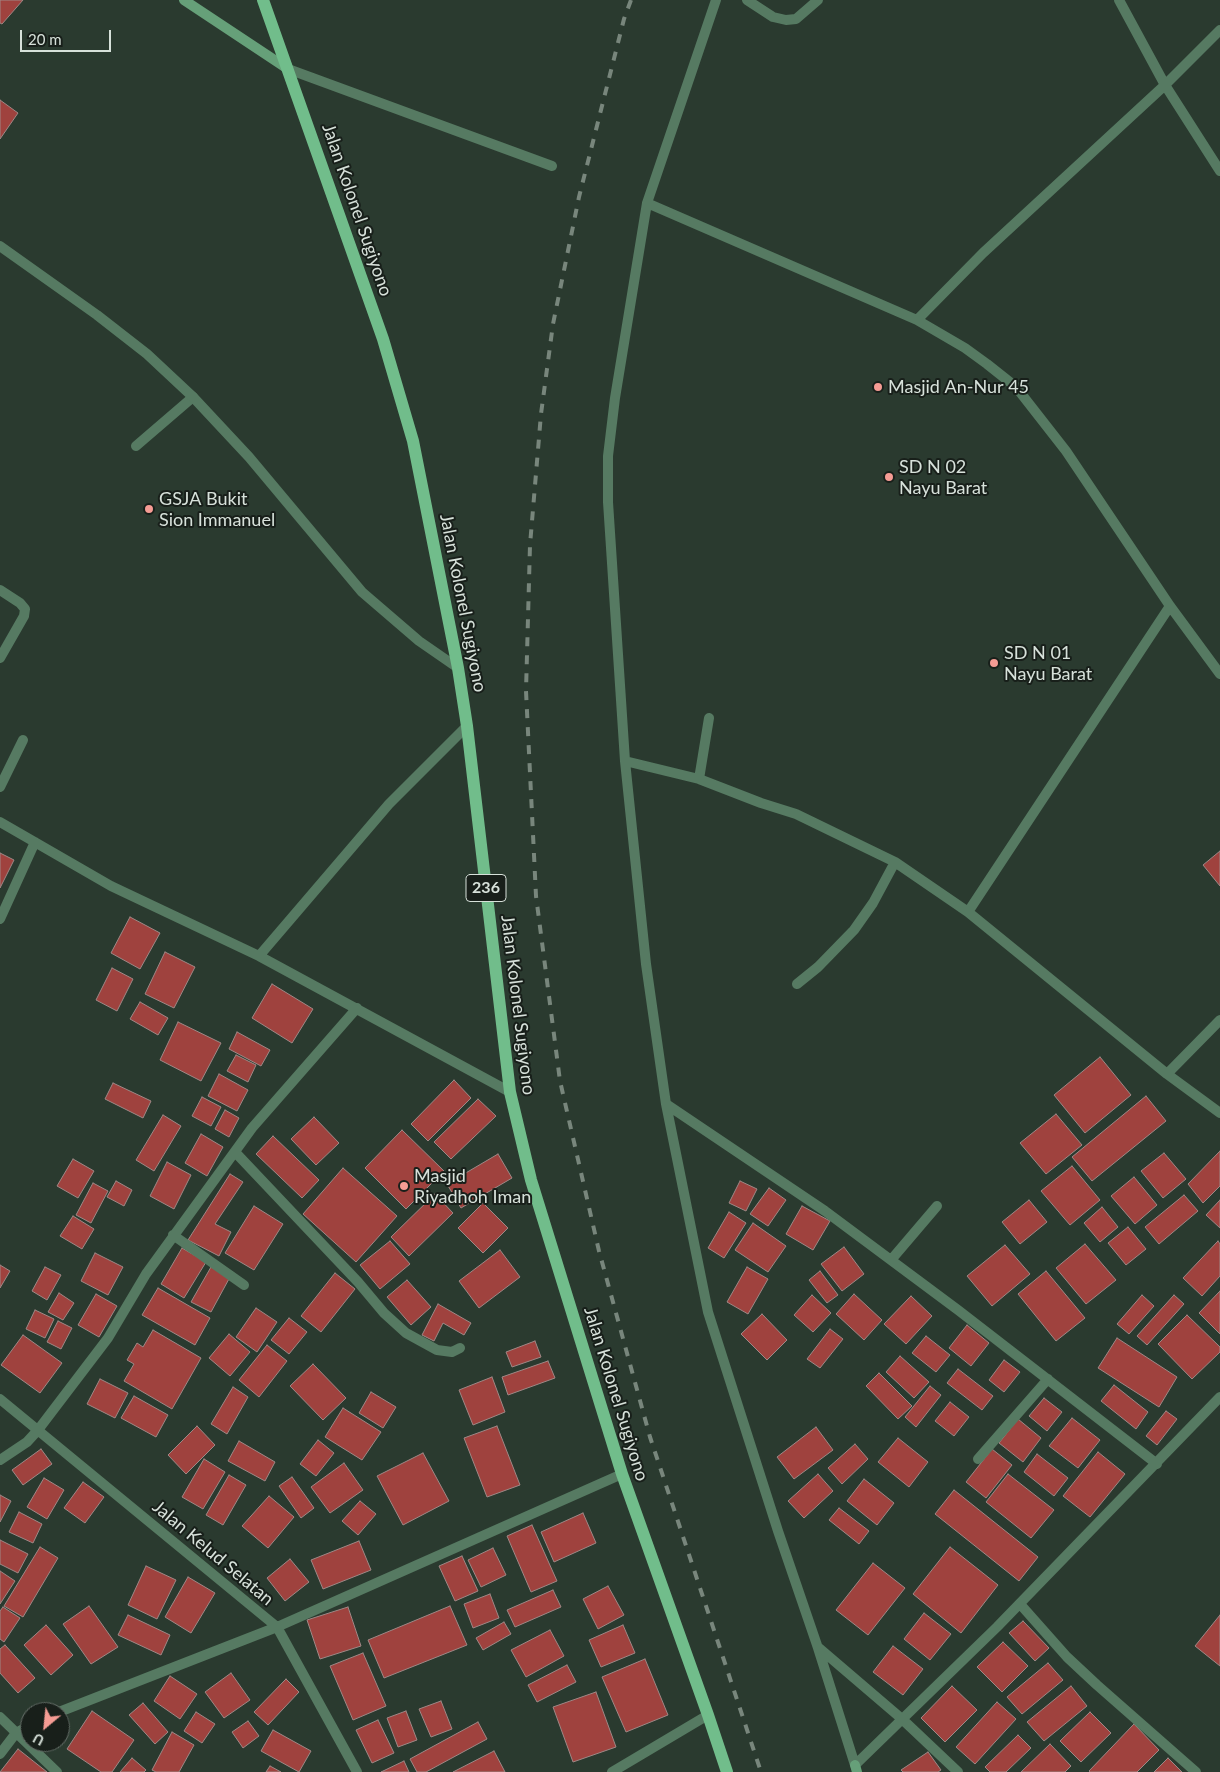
<!DOCTYPE html>
<style>
body{margin:0}
#map{position:relative;width:1220px;height:1772px;overflow:hidden;background:#2a3a2f;font-family:Lato,sans-serif}
canvas{display:block}
.north{position:absolute;left:20px;top:1702px;width:50px;height:50px;box-sizing:border-box;background:#181f1a;border:1px solid #646d67;border-radius:50%;rotate:208deg;font-size:14px;font-weight:700;line-height:20px;text-align:center;color:#d7e1da}
.north::after{content:'';display:block;margin:auto;width:18px;height:22px;background:#f59c94;clip-path:polygon(50% 0,100% 100%,50% 72%,0 100%)}
.scale{position:absolute;left:20px;top:30px;width:91px;height:22px;box-sizing:border-box;border:2px solid #d7e1da;border-top:0;padding-left:6px;font-size:15px;line-height:18px;white-space:nowrap;color:#d7e1da;-webkit-text-stroke:4px #181f1a;paint-order:stroke}
</style>
<div id="map">
<canvas width="1220" height="1772"></canvas>
<div class="north">U</div>
<div class="scale">20 m</div>
</div>
<script>
const g = document.querySelector('canvas').getContext('2d');
g.lineJoin = 'round';
function fill(path, color) {
  g.fillStyle = color;
  g.fill(path, 'evenodd');
}
function poly(rows) {
  const path = new Path2D();
  for (const r of rows) {
    path.moveTo(r[0], r[1]);
    for (let i = 2; i < r.length; i += 2) path.lineTo(r[i], r[i + 1]);
  }
  return path;
}
function strokePath(path, color, width, dash) {
  g.strokeStyle = color;
  g.lineWidth = width;
  g.lineCap = dash ? 'butt' : 'round';
  g.setLineDash(dash || []);
  g.stroke(path);
}
function label(font, color, halo, rows, align = 'center') {
  g.font = font + ' Lato,sans-serif';
  g.lineWidth = 4;
  g.setLineDash([]);
  g.textBaseline = 'middle';
  g.strokeStyle = halo;
  g.fillStyle = color;
  for (const [text, x, y, turn = 0] of rows) {
    g.save();
    g.translate(x, y);
    g.rotate((+turn || 0) * Math.PI / 180);
    g.textAlign = isNaN(turn) ? turn : align;
    if (halo) g.strokeText(text, 0, 0);
    g.fillText(text, 0, 0);
    g.restore();
  }
}
const building = poly([
 [0,0,23,0,2,24,0,23,0,0],
 [0,100,18,113,0,139,0,100],
 [1220,851,1220,886,1203,865,1220,851],
 [0,853,14,860,0,888,0,853],
 [130,917,160,933,140,969,111,953,130,917],
 [165,952,195,967,174,1008,145,994,165,952],
 [112,968,133,979,117,1011,96,1000,112,968],
 [272,984,313,1009,292,1043,252,1018,272,984],
 [140,1002,168,1018,158,1035,130,1019,140,1002],
 [178,1022,221,1043,201,1081,160,1060,178,1022],
 [237,1032,270,1050,261,1066,229,1049,237,1032],
 [236,1055,256,1065,248,1082,227,1071,236,1055],
 [1100,1057,1131,1095,1085,1133,1054,1095,1100,1057],
 [219,1074,248,1090,237,1111,208,1096,219,1074],
 [454,1080,471,1098,428,1141,411,1124,454,1080],
 [113,1083,151,1101,143,1118,105,1099,113,1083],
 [1146,1096,1166,1121,1092,1181,1072,1157,1146,1096],
 [202,1097,221,1107,211,1126,192,1116,202,1097],
 [478,1099,496,1116,451,1159,434,1142,478,1099],
 [225,1110,239,1118,229,1137,215,1129,225,1110],
 [1056,1114,1082,1145,1046,1174,1020,1143,1056,1114],
 [163,1115,181,1126,154,1171,136,1160,163,1115],
 [314,1117,339,1143,316,1165,291,1139,314,1117],
 [402,1130,444,1171,406,1209,365,1168,402,1130],
 [201,1134,223,1147,207,1176,185,1163,201,1134],
 [273,1136,319,1180,302,1198,256,1154,273,1136],
 [1220,1151,1220,1186,1203,1203,1188,1184,1220,1151],
 [1164,1153,1186,1179,1163,1198,1141,1171,1164,1153],
 [498,1154,512,1178,461,1208,447,1184,498,1154],
 [73,1159,94,1171,78,1198,57,1186,73,1159],
 [167,1162,191,1175,174,1209,150,1196,167,1162],
 [1072,1166,1100,1200,1070,1225,1041,1191,1072,1166],
 [343,1168,397,1216,356,1262,303,1214,343,1168],
 [230,1174,243,1182,215,1224,231,1232,219,1256,188,1240,230,1174],
 [1134,1177,1157,1205,1135,1224,1111,1196,1134,1177],
 [116,1181,132,1190,124,1206,107,1197,116,1181],
 [740,1181,757,1189,746,1211,729,1203,740,1181],
 [93,1183,108,1191,91,1223,76,1215,93,1183],
 [769,1188,786,1200,768,1226,750,1214,769,1188],
 [435,1194,453,1213,409,1256,391,1237,435,1194],
 [1184,1195,1198,1211,1159,1244,1145,1227,1184,1195],
 [1029,1200,1047,1222,1020,1244,1002,1222,1029,1200],
 [1220,1200,1220,1228,1206,1215,1220,1200],
 [483,1203,508,1228,483,1253,458,1228,483,1203],
 [254,1206,283,1224,254,1270,225,1253,254,1206],
 [802,1206,830,1221,813,1250,786,1234,802,1206],
 [1102,1207,1118,1227,1100,1242,1084,1223,1102,1207],
 [729,1212,746,1223,724,1258,708,1248,729,1212],
 [73,1216,94,1229,82,1249,60,1236,73,1216],
 [753,1223,786,1246,768,1272,735,1250,753,1223],
 [1128,1227,1146,1249,1126,1265,1108,1243,1128,1227],
 [390,1241,410,1264,380,1289,360,1265,390,1241],
 [1218,1241,1220,1244,1220,1276,1202,1296,1183,1278,1218,1241],
 [1085,1244,1116,1280,1086,1304,1056,1268,1085,1244],
 [1005,1245,1030,1274,992,1306,967,1276,1005,1245],
 [844,1247,864,1274,842,1291,821,1264,844,1247],
 [182,1248,206,1262,184,1298,161,1284,182,1248],
 [500,1250,520,1277,479,1308,459,1281,500,1250],
 [95,1253,123,1267,108,1295,81,1281,95,1253],
 [0,1265,10,1271,0,1288,0,1265],
 [45,1267,61,1275,47,1300,32,1291,45,1267],
 [211,1267,230,1277,211,1312,191,1302,211,1267],
 [747,1267,768,1279,748,1314,727,1302,747,1267],
 [820,1271,838,1295,827,1303,809,1280,820,1271],
 [1046,1271,1085,1318,1056,1341,1018,1294,1046,1271],
 [335,1273,355,1289,321,1332,301,1316,335,1273],
 [407,1280,431,1307,411,1325,387,1297,407,1280],
 [158,1288,210,1318,195,1345,142,1315,158,1288],
 [1220,1291,1220,1334,1199,1313,1220,1291],
 [59,1293,74,1303,63,1320,48,1312,59,1293],
 [96,1294,117,1306,99,1337,78,1325,96,1294],
 [854,1294,882,1320,864,1340,836,1314,854,1294],
 [812,1295,831,1313,813,1332,794,1315,812,1295],
 [1142,1295,1154,1306,1129,1334,1117,1324,1142,1295],
 [1174,1295,1184,1304,1147,1345,1137,1336,1174,1295],
 [911,1296,932,1316,906,1344,884,1324,911,1296],
 [438,1304,471,1323,464,1335,443,1323,434,1341,422,1335,438,1304],
 [256,1308,277,1322,257,1352,236,1337,256,1308],
 [35,1310,54,1319,45,1338,26,1329,35,1310],
 [762,1314,787,1340,767,1360,741,1334,762,1314],
 [1187,1315,1220,1347,1220,1352,1192,1379,1158,1344,1187,1315],
 [289,1318,307,1332,289,1354,271,1340,289,1318],
 [58,1321,72,1328,61,1349,47,1342,58,1321],
 [967,1325,989,1343,971,1366,949,1348,967,1325],
 [830,1329,843,1339,820,1368,807,1359,830,1329],
 [153,1330,201,1358,172,1409,124,1381,134,1364,127,1360,137,1343,143,1347,153,1330],
 [229,1334,250,1352,230,1376,209,1358,229,1334],
 [23,1335,62,1363,40,1393,1,1365,23,1335],
 [926,1336,950,1355,936,1372,912,1353,926,1336],
 [1117,1338,1177,1377,1159,1407,1098,1368,1117,1338],
 [535,1341,541,1357,512,1367,506,1352,535,1341],
 [267,1345,287,1361,259,1397,239,1380,267,1345],
 [900,1356,929,1382,914,1398,886,1372,900,1356],
 [1004,1360,1020,1372,1004,1392,989,1380,1004,1360],
 [548,1361,555,1378,508,1395,502,1377,548,1361],
 [313,1364,346,1398,323,1420,290,1386,313,1364],
 [958,1369,993,1396,982,1410,947,1383,958,1369],
 [879,1373,912,1406,898,1419,866,1386,879,1373],
 [492,1377,505,1412,473,1425,459,1390,492,1377],
 [100,1379,128,1393,115,1418,87,1404,100,1379],
 [1114,1385,1148,1412,1136,1429,1101,1401,1114,1385],
 [930,1386,941,1395,916,1427,905,1417,930,1386],
 [233,1387,248,1397,227,1434,211,1424,233,1387],
 [371,1392,396,1407,383,1428,359,1413,371,1392],
 [134,1396,168,1415,156,1437,121,1418,134,1396],
 [1044,1398,1062,1412,1047,1431,1029,1416,1044,1398],
 [950,1402,969,1417,954,1436,935,1421,950,1402],
 [343,1408,381,1432,362,1460,325,1437,343,1408],
 [1166,1411,1177,1419,1157,1445,1146,1436,1166,1411],
 [1072,1418,1100,1440,1078,1468,1049,1446,1072,1418],
 [1018,1419,1041,1438,1023,1462,999,1443,1018,1419],
 [197,1426,215,1445,186,1474,168,1455,197,1426],
 [497,1426,520,1485,487,1497,464,1438,497,1426],
 [816,1427,833,1450,794,1479,777,1457,816,1427],
 [898,1438,928,1462,909,1487,878,1462,898,1438],
 [318,1440,334,1453,316,1476,300,1464,318,1440],
 [239,1441,275,1462,265,1481,228,1461,239,1441],
 [855,1444,868,1459,842,1484,828,1468,855,1444],
 [41,1449,52,1464,23,1485,12,1470,41,1449],
 [992,1449,1012,1465,986,1498,966,1482,992,1449],
 [1098,1452,1125,1474,1090,1517,1063,1496,1098,1452],
 [423,1453,449,1501,403,1525,377,1476,423,1453],
 [1037,1454,1068,1478,1054,1496,1024,1472,1037,1454],
 [204,1459,225,1472,203,1509,182,1497,204,1459],
 [344,1463,363,1490,330,1513,311,1487,344,1463],
 [818,1474,833,1491,804,1518,788,1501,818,1474],
 [1008,1474,1054,1510,1031,1538,986,1502,1008,1474],
 [229,1475,246,1485,223,1525,206,1515,229,1475],
 [292,1477,314,1508,301,1518,279,1486,292,1477],
 [44,1478,64,1490,47,1519,27,1507,44,1478],
 [864,1479,894,1503,877,1525,847,1501,864,1479],
 [83,1482,104,1497,85,1523,64,1508,83,1482],
 [954,1490,1038,1557,1019,1581,935,1514,954,1490],
 [0,1495,11,1501,0,1522,0,1495],
 [269,1496,294,1517,268,1548,242,1526,269,1496],
 [360,1501,376,1514,358,1535,342,1521,360,1501],
 [839,1508,869,1531,859,1544,829,1520,839,1508],
 [19,1512,42,1524,33,1543,9,1532,19,1512],
 [583,1513,596,1543,554,1562,541,1532,583,1513],
 [532,1525,557,1581,531,1592,507,1536,532,1525],
 [0,1540,28,1554,18,1573,0,1564,0,1540],
 [359,1541,371,1570,323,1589,311,1560,359,1541],
 [40,1547,58,1558,23,1617,4,1606,40,1547],
 [950,1547,998,1585,961,1633,913,1594,950,1547],
 [493,1548,506,1575,481,1587,468,1560,493,1548],
 [462,1556,478,1591,455,1601,439,1566,462,1556],
 [290,1559,309,1582,285,1601,267,1578,290,1559],
 [873,1563,905,1588,868,1635,836,1610,873,1563],
 [146,1566,176,1580,157,1619,128,1605,146,1566],
 [0,1571,15,1581,0,1604,0,1571],
 [188,1577,215,1593,191,1633,165,1617,188,1577],
 [608,1586,624,1615,598,1629,583,1599,608,1586],
 [553,1590,561,1607,515,1627,507,1610,553,1590],
 [490,1594,499,1618,473,1628,464,1604,490,1594],
 [89,1606,118,1647,91,1664,63,1624,89,1606],
 [450,1606,467,1645,384,1678,368,1640,450,1606],
 [3,1607,20,1618,4,1642,0,1639,0,1611,3,1607],
 [348,1607,361,1646,320,1659,307,1620,348,1607],
 [924,1613,951,1634,930,1660,904,1639,924,1613],
 [128,1615,170,1635,161,1655,118,1635,128,1615],
 [1220,1615,1220,1666,1195,1646,1220,1615],
 [1023,1621,1049,1648,1035,1661,1009,1633,1023,1621],
 [504,1622,511,1634,483,1650,476,1638,504,1622],
 [46,1625,73,1655,51,1675,24,1645,46,1625],
 [623,1625,635,1653,601,1667,589,1640,623,1625],
 [550,1630,564,1656,526,1677,511,1650,550,1630],
 [1003,1642,1028,1666,1002,1692,977,1667,1003,1642],
 [5,1645,35,1678,18,1693,0,1673,0,1649,5,1645],
 [893,1646,923,1669,903,1695,873,1672,893,1646],
 [363,1653,386,1706,353,1720,330,1666,363,1653],
 [645,1659,668,1715,626,1732,602,1677,645,1659],
 [1048,1663,1063,1680,1022,1714,1007,1697,1048,1663],
 [567,1665,576,1682,537,1702,528,1685,567,1665],
 [231,1673,250,1700,224,1718,205,1692,231,1673],
 [170,1676,197,1694,180,1719,154,1701,170,1676],
 [286,1679,299,1692,268,1725,254,1712,286,1679],
 [952,1686,977,1710,945,1742,921,1718,952,1686],
 [1071,1686,1087,1706,1044,1741,1027,1722,1071,1686],
 [596,1692,616,1747,573,1762,553,1707,596,1692],
 [441,1701,452,1729,431,1737,419,1709,441,1701],
 [997,1702,1016,1719,975,1764,956,1747,997,1702],
 [143,1703,168,1732,155,1744,129,1715,143,1703],
 [92,1711,134,1740,112,1772,101,1772,67,1749,92,1711],
 [406,1711,417,1740,398,1747,387,1718,406,1711],
 [196,1712,215,1724,202,1743,184,1731,196,1712],
 [1090,1712,1111,1733,1081,1762,1060,1741,1090,1712],
 [378,1720,394,1753,372,1763,356,1730,378,1720],
 [248,1721,259,1736,243,1748,232,1732,248,1721],
 [478,1722,487,1739,426,1772,417,1772,410,1759,478,1722],
 [1134,1724,1159,1750,1137,1772,1090,1772,1089,1771,1134,1724],
 [273,1730,311,1751,299,1772,261,1751,273,1730],
 [172,1732,194,1745,179,1772,156,1772,152,1770,172,1732],
 [1018,1735,1031,1748,1006,1772,990,1772,985,1767,1018,1735],
 [1050,1744,1071,1766,1065,1772,1021,1772,1050,1744],
 [18,1749,47,1772,0,1772,18,1749],
 [494,1751,505,1772,453,1772,494,1751],
 [928,1752,941,1770,938,1772,903,1772,901,1770,928,1752],
 [132,1758,146,1770,144,1772,120,1772,132,1758],
 [1168,1758,1182,1772,1154,1772,1168,1758],
 [404,1761,409,1772,381,1772,404,1761],
 [270,1766,281,1772,266,1772,270,1766]
]);
fill(building, '#9f423e');
strokePath(building, '#9f8886', 1);
strokePath(poly([
 [136,446,193,397],
 [0,787,23,740]
]), '#567a62', 10);
strokePath(poly([
 [716,0,647,203,615,398,608,456,608,502,625,761,646,964,666,1104,708,1312,778,1531,818,1648,855,1765,997,1627,1220,1397],
 [747,0,773,17,786,20,796,19,818,0],
 [1119,0,1165,85,1220,171],
 [288,69,552,166],
 [647,203,917,320,965,348,987,364,1016,387,1066,451,1170,606,1220,674],
 [0,246,97,315,147,354,193,397,249,457,362,592,419,641,458,668],
 [917,320,983,253,1165,85,1220,30],
 [0,590,20,603,25,609,24,616,0,658],
 [625,761,699,779,761,803,796,814,895,862,968,912,1167,1074,1220,1113],
 [699,779,709,718],
 [0,822,111,886,259,956,510,1092],
 [968,912,1170,606],
 [0,919,35,842],
 [259,956,389,804,467,726],
 [797,984,818,967,854,930,873,903,895,862],
 [1167,1074,1220,1020],
 [666,1104,825,1211,958,1310,1157,1464],
 [235,1152,358,1282,384,1313,406,1333,437,1350,452,1352,460,1348],
 [173,1235,244,1285],
 [891,1260,937,1206],
 [0,1399,277,1627,357,1772],
 [978,1459,1048,1379],
 [0,1460,27,1442,38,1430,108,1338,146,1274,252,1128,357,1008],
 [1020,1604,1067,1657,1097,1685,1196,1772],
 [819,1648,902,1719,958,1772],
 [59,1712,277,1627,622,1474],
 [0,1717,57,1772],
 [0,1754,16,1733,30,1725],
 [612,1772,708,1715]
]), '#567a62', 10);
strokePath(poly([
 [184,0,288,69],
 [855,1765,857,1772]
]), '#66a079', 10);
strokePath(poly([
 [263,0,383,339,413,441,458,668,467,726,510,1092,531,1180,622,1474,708,1715,727,1772]
]), '#71bd8b', 12);
strokePath(poly([
 [631,0,624,19,579,197,553,324,541,414,530,545,526,691,536,896,560,1081,599,1251,650,1437,761,1772]
]), '#78867c', 4, [9, 9]);
for (const [x, y, r, color] of [
 [878,387,5,"#f59c94"],
 [889,477,5,"#f59c94"],
 [149,509,5,"#f59c94"],
 [994,663,5,"#f59c94"],
 [404,1186,5,"#f59c94"]
]) {
  const dot = new Path2D();
  dot.arc(x, y, r, 0, 2 * Math.PI);
  g.fillStyle = color;
  g.fill(dot);
  strokePath(dot, '#181f1a', 2);
}
for (const [x, y, w] of [
 [486,888,40]
]) {
  const box = new Path2D();
  box.roundRect(x - w / 2, y - 13.5, w, 27, 4);
  g.fillStyle = '#181f1a';
  g.fill(box);
  strokePath(box, '#d7e1da', 1);
}
label('bold 16px', '#d7e1da', null, [
 ["236",486,888]
]);
label('18px', '#d7e1da', '#181f1a', [
 ["Jalan Kolonel Sugiyono",357,210,71],
 ["Jalan Kolonel Sugiyono",463,603,79],
 ["Jalan Kolonel Sugiyono",518,1005,83],
 ["Jalan Kolonel Sugiyono",616,1394,73],
 ["Jalan Kelud Selatan",213,1553,40]
]);
label('18px', '#d7e1da', '#181f1a', [
 ["Masjid An-Nur 45",888,387],
 ["SD N 02",899,467],
 ["Nayu Barat",899,488],
 ["GSJA Bukit",159,499],
 ["Sion Immanuel",159,520],
 ["SD N 01",1004,653],
 ["Nayu Barat",1004,674],
 ["Masjid",414,1176],
 ["Riyadhoh Iman",414,1197]
], 'left');
</script>
